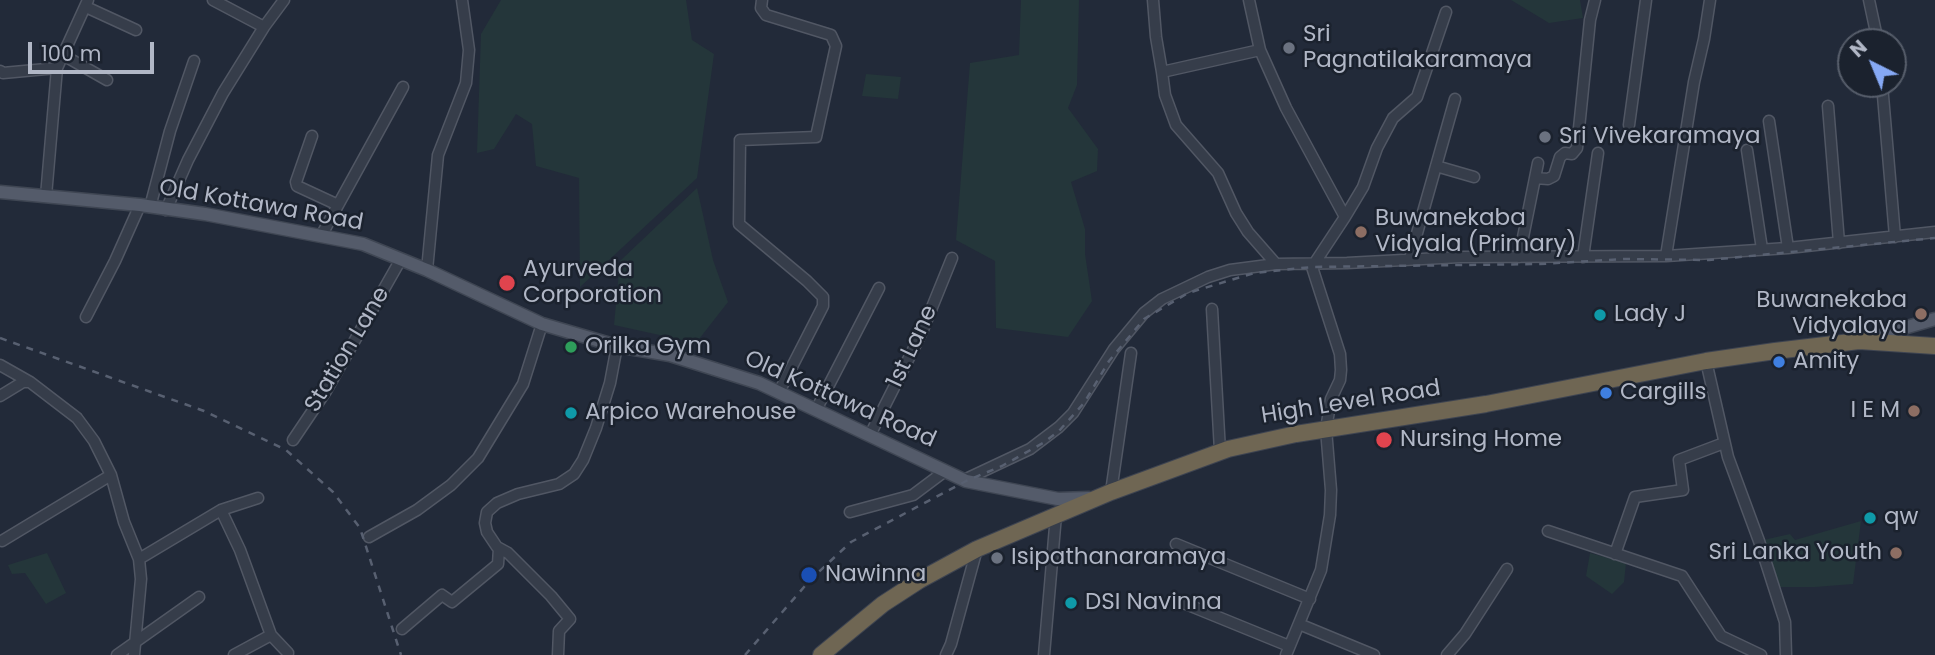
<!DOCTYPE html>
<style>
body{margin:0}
#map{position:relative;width:1935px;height:655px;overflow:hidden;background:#222a39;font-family:Poppins,sans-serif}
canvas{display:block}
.north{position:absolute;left:1837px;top:28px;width:70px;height:70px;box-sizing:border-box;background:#1b222e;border:2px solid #575e6b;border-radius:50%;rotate:317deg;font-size:19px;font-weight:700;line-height:28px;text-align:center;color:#b1b7c6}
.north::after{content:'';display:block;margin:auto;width:24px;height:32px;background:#86a9f5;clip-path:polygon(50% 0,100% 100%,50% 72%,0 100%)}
.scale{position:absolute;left:28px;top:42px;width:126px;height:32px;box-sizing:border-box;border:4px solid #b1b7c6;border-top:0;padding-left:9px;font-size:21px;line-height:24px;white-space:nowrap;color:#b1b7c6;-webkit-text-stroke:5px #1b222e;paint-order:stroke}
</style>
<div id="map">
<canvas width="1935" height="655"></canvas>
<div class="north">N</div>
<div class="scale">100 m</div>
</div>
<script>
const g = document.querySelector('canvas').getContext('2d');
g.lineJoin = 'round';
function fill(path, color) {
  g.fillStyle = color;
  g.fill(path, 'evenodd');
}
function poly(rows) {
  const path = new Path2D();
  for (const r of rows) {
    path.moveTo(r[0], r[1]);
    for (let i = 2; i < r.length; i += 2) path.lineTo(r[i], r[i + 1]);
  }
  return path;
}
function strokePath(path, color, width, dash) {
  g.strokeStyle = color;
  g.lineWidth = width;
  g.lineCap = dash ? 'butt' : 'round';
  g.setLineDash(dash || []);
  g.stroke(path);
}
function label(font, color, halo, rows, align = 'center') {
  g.font = font + ' Poppins,sans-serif';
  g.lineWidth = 5;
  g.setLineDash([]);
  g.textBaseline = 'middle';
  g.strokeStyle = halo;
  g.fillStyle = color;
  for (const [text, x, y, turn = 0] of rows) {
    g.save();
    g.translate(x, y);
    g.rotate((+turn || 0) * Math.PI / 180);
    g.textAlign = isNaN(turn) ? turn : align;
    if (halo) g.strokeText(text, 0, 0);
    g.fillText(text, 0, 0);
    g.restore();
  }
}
fill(poly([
 [501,0,686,0,692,40,714,54,697,178,580,287,579,178,536,166,532,124,516,114,494,149,477,153,481,34],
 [1021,0,1079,0,1077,85,1068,108,1098,149,1097,171,1071,182,1085,229,1085,254,1092,301,1068,337,996,328,995,261,956,240,970,63,1019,55],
 [1511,0,1580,0,1583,18,1549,23],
 [866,74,901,77,898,99,862,96],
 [697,188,713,260,728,302,696,343,614,325,620,261],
 [1861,521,1853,584,1815,587,1778,587,1759,541,1790,534,1795,540],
 [47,553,66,593,46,604,25,573,12,574,8,565],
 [1590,553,1626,563,1624,582,1612,594,1586,576]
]), '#24363a');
const minor = poly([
 [213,0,264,27],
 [762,0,761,8,766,15,831,35,836,46,816,137,740,140,739,224,807,281,823,297,823,306,779,392],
 [1153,0,1156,37,1162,72],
 [1249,0,1260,50,1286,108,1345,217,1312,267,1340,354,1341,370,1340,380,1331,399,1326,429,1331,490,1330,515,1321,570,1286,655],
 [1869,0,1878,42],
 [86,7,136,30],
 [1260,50,1162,72,1165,95,1176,125,1218,173,1236,213,1248,232,1276,264],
 [63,55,107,80],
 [0,71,3,73,57,68],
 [1882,84,1895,237],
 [1828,106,1839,243],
 [1769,121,1788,248],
 [1629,125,1646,0],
 [312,136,296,182,297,186,338,205],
 [1747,150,1762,249],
 [1436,166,1474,177],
 [1535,178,1538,163],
 [46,196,57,68,88,0],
 [150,207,170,131,194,61],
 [166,210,188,160,223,93,264,27,284,0],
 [1345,217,1363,187,1377,148,1393,118,1417,97,1446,12],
 [321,236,403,87],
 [1666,256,1694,82,1704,39,1710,0],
 [1519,257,1535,178,1548,179,1554,176,1560,157,1565,153,1572,154,1577,148,1590,20,1595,0],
 [1583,257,1598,153],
 [1410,258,1455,99],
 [427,270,438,155,466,83,469,50,462,0],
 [1212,309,1220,451],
 [86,317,115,261,140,205],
 [1706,361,1728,457,1759,541,1785,622,1786,655],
 [0,365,30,382,77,418,94,441,111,475,124,522,139,559,141,579,134,655],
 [0,396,23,382,30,382],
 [816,410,879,288],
 [870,435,922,332,952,258],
 [293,440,326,391,401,259],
 [964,480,1030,449,1059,427,1073,413,1114,349,1144,313,1162,299,1208,277,1230,270,1276,264,1347,263,1460,257,1666,256,1788,248,1935,232],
 [1111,492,1131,353],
 [221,510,240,550,271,635,288,653],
 [850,512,913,495,945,471],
 [1548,531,1682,576,1721,636,1761,655],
 [369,537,417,510,451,485,478,458,523,384,542,324],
 [2,541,111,475],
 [1176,544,1310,599],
 [1615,554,1635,497,1683,490,1679,460,1724,443],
 [139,559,221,510,258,498],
 [1181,602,1289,646],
 [1299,624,1374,655],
 [402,629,442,595,452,602,498,564,499,548],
 [117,655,199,597],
 [234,655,271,635],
 [558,655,559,631,570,619,551,596,508,553,497,547,487,532,485,523,487,512,497,503,518,494,559,484,574,474,583,460,596,428,610,383,617,346],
 [946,655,951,644,977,549],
 [1044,655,1056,515],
 [1447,655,1465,634,1507,569]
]);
const major = poly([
 [0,192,140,205,205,214,363,244,427,270,542,324,617,346,670,355,759,383,966,481,1058,499,1089,498],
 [1866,339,1935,319]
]);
const highway = poly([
 [821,655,883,604,920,580,977,549,1111,492,1228,449,1296,434,1486,404,1706,361,1775,351,1859,341,1935,346]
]);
strokePath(minor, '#515764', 13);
strokePath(major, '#3f4653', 15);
strokePath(highway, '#3e4451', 18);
strokePath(minor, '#363d4a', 10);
strokePath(major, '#545b6a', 12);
strokePath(highway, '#6f6653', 16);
strokePath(poly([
 [0,338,204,411,286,450,333,492,360,528,401,655],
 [745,655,811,579,851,542,966,481,1002,466,1043,443,1059,431,1084,403,1109,361,1144,319,1188,293,1254,273,1312,267,1540,264,1624,259,1709,260,1935,238]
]), '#586071', 2.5, [7, 7]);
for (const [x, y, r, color] of [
 [1289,48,7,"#6b7280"],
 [1545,137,7,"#6b7280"],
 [1361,232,7,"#8d6e63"],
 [507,283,9,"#e0444e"],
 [1921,314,7,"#8d6e63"],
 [1600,315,7,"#0f9aa8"],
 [571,347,7,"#2e9e5b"],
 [1779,362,7,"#3f7fe0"],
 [1606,393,7,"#3f7fe0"],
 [1914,411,7,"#8d6e63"],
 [571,413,7,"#0f9aa8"],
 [1384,440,9,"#e0444e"],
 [1870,518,7,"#0f9aa8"],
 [1896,553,7,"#8d6e63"],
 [997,558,7,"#6b7280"],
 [809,575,9,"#1a4fb4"],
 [1071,603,7,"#0f9aa8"]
]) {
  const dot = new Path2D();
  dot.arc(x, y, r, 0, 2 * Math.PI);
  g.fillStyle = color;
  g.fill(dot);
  strokePath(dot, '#1b222e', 2.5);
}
label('23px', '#b1b7c6', '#1b222e', [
 ["Sri",1303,35],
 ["Pagnatilakaramaya",1303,61],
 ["Sri Vivekaramaya",1559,137],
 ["Buwanekaba",1375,219],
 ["Vidyala (Primary)",1375,245],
 ["Ayurveda",523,270],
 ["Corporation",523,296],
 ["Buwanekaba",1907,301,"right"],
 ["Vidyalaya",1907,327,"right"],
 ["Lady J",1614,315],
 ["Orilka Gym",585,347],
 ["Amity",1793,362],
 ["Cargills",1620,393],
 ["I E M",1900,411,"right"],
 ["Arpico Warehouse",585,413],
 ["Nursing Home",1400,440],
 ["qw",1884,518],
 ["Sri Lanka Youth",1882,553,"right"],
 ["Isipathanaramaya",1011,558],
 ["Nawinna",825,575],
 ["DSI Navinna",1085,603]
], 'left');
label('23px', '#b1b7c6', '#1b222e', [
 ["Old Kottawa Road",261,206,10],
 ["1st Lane",913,347,-65],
 ["Station Lane",348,350,-59],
 ["Old Kottawa Road",840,400,24],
 ["High Level Road",1351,403,-9]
]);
</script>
